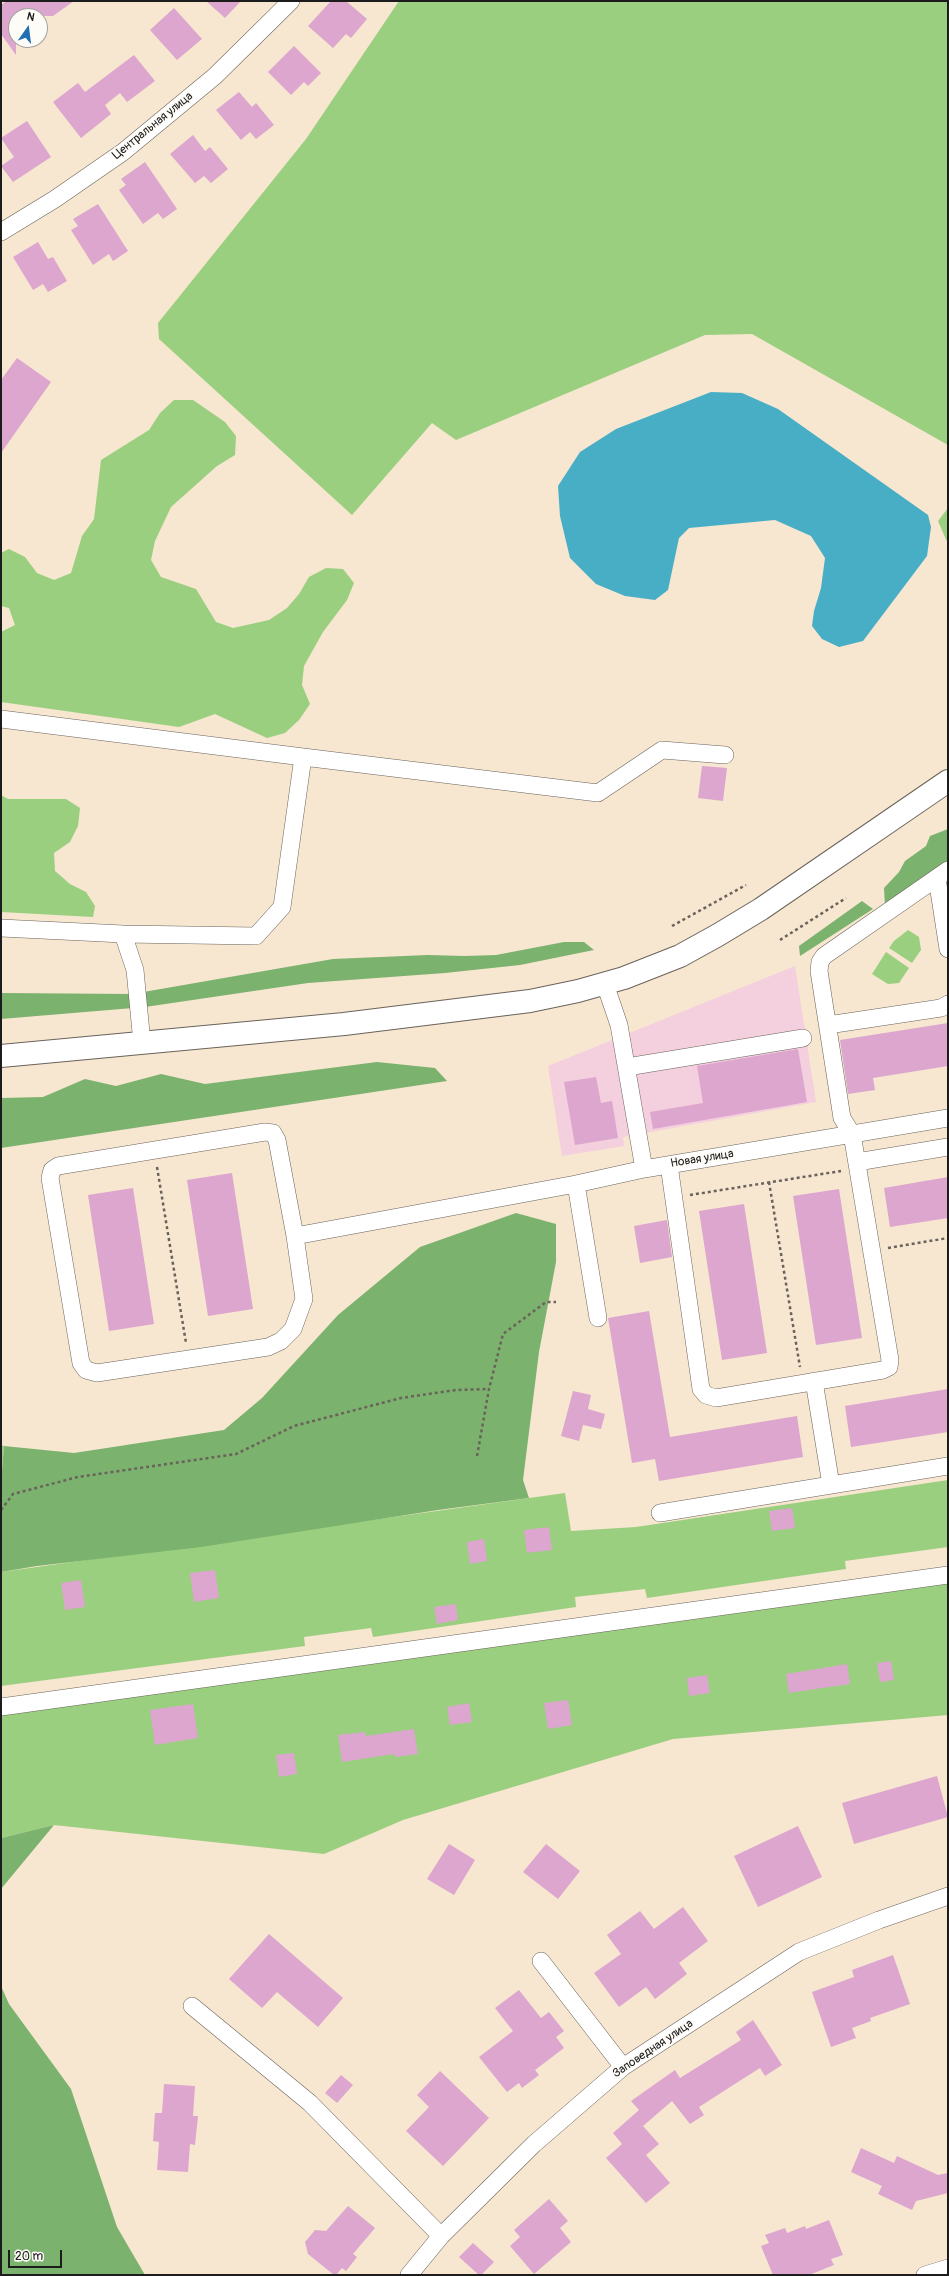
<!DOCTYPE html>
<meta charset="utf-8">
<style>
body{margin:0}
#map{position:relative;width:949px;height:2276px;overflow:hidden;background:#f7e6d0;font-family:Pangolin,sans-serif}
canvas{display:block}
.frame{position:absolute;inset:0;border:2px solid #1c1c1c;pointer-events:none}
.north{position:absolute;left:8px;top:8px;width:40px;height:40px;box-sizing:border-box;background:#fdfcf7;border:1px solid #a3a29f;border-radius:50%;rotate:14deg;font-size:11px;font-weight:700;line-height:16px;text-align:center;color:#1c1c1c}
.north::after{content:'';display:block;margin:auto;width:14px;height:18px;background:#1f6fb2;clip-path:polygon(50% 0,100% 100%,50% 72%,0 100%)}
.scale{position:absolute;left:8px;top:2250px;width:54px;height:18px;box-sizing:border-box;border:2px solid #1c1c1c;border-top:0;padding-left:5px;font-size:12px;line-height:14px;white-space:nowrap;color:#1c1c1c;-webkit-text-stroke:3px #fdfcf7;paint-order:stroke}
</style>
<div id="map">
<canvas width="949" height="2276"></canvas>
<div class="frame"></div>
<div class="north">N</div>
<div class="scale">20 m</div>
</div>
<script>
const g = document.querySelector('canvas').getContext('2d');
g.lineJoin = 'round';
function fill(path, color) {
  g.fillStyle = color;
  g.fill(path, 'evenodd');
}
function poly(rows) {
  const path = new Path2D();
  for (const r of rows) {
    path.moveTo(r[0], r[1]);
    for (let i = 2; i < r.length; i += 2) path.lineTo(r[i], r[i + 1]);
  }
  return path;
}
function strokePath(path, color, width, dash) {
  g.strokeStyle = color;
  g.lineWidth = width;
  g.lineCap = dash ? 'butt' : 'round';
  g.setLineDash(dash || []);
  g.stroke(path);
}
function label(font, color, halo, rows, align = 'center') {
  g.font = font + ' Pangolin,sans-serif';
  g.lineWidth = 4;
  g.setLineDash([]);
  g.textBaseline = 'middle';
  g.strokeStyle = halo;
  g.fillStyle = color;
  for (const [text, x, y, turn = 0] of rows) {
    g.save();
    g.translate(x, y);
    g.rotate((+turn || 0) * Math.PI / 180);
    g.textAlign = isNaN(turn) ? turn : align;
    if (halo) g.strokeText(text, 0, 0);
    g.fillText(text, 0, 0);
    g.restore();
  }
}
fill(poly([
 [795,966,816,1102,623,1137,624,1146,562,1156,548,1066]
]), '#f4cfde');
fill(poly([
 [399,1,948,1,948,445,752,334,705,335,456,440,432,423,352,515,159,339,158,323,306,139],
 [174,400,193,400,225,422,236,436,235,455,217,466,171,507,155,541,151,560,161,577,196,589,216,622,233,628,269,620,287,608,299,594,309,577,326,568,343,569,354,583,347,600,323,632,304,666,302,685,310,704,299,720,285,733,267,738,215,714,179,727,1,702,1,632,15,625,9,608,1,606,1,553,9,549,25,557,37,573,54,580,71,573,82,536,94,519,101,460,149,430,160,413],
 [948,508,948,544,938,521],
 [1,795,8,799,66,799,80,808,78,826,70,842,54,853,55,871,70,884,86,892,95,906,93,917,1,912],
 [908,930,919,937,921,950,912,963,889,948,894,941],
 [886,952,909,968,899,983,888,984,872,974],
 [1,1445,4,1446,1,1483],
 [948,1480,948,1547,845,1561,846,1569,647,1598,645,1589,575,1597,576,1607,373,1637,371,1628,304,1637,305,1646,1,1686,1,1572,565,1493,571,1531,636,1527],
 [948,1581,948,1715,673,1739,403,1820,324,1854,54,1825,1,1838,1,1715]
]), '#9acf7f');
fill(poly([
 [948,829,948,861,885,906,884,888,899,872,905,861,926,846,930,836],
 [862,901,873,909,800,956,799,946],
 [564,942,584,942,594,950,520,965,445,973,308,983,145,1007,1,1019,1,993,132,994,333,959,428,955,465,956,496,955],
 [377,1062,435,1068,447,1081,1,1148,1,1098,43,1097,85,1079,116,1086,161,1074,205,1084],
 [516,1213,556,1224,556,1262,539,1352,523,1480,529,1498,438,1510,201,1547,37,1566,1,1572,1,1483,4,1446,74,1453,224,1430,262,1398,338,1315,420,1247],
 [54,1825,1,1889,1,1838],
 [1,1986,9,2004,71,2089,117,2227,145,2275,1,2275]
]), '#7bb26e');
fill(poly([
 [711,392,742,393,778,409,928,515,931,527,927,556,863,641,839,647,822,639,812,626,814,611,821,588,825,558,811,536,775,520,689,528,679,538,668,590,655,600,625,596,596,584,570,558,560,516,558,486,580,452,616,429]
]), '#47aec6');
fill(poly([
 [7,1,74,1,53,16,16,16,16,55,1,34,1,5],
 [206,1,241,1,225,18],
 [331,1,346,1,367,19,351,38,346,34,333,48,308,26],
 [174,8,202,39,177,60,150,30],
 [294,46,321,73,308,86,304,82,291,95,268,72],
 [134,55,155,81,127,102,120,93,105,105,111,114,81,138,53,102,78,83,85,92],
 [239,92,252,107,256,103,274,125,256,139,250,132,241,140,216,110],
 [27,121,51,157,13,182,1,166,14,157,1,138],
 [193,135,205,151,210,147,228,169,211,183,204,176,195,183,170,154],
 [145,162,177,209,163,219,158,213,143,224,119,190,126,185,121,179],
 [98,204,128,251,113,261,109,254,93,265,71,230,78,226,73,219],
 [38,242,48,259,53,257,67,281,48,292,43,284,33,290,13,257],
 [17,358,51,382,1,453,1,380],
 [702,766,727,768,723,801,698,798],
 [948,1023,948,1066,873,1078,875,1090,848,1094,840,1040],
 [798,1049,807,1102,653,1129,650,1112,703,1103,697,1066],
 [596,1077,601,1103,612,1101,618,1138,575,1145,564,1082],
 [232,1173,253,1309,208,1316,187,1180],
 [948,1177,948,1218,890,1227,884,1188],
 [133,1188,154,1324,109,1331,88,1195],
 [839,1189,862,1338,816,1345,793,1196],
 [744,1204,767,1353,722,1360,699,1211],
 [667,1220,672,1257,640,1263,634,1226],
 [649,1311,670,1437,797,1416,803,1457,659,1481,655,1459,632,1463,608,1318],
 [948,1389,948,1432,851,1447,845,1406],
 [573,1391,591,1395,588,1409,605,1414,601,1429,583,1425,579,1441,561,1436],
 [792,1508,795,1528,772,1531,769,1511],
 [549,1527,552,1550,527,1553,524,1530],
 [484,1539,487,1561,470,1564,467,1542],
 [215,1570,219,1598,194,1602,190,1573],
 [81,1580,85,1607,65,1610,61,1583],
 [456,1604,458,1620,437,1624,434,1607],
 [891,1661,894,1680,880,1682,877,1663],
 [847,1664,850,1684,789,1693,786,1674],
 [707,1675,710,1693,689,1696,687,1678],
 [568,1700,572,1725,548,1729,544,1703],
 [469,1703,472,1722,450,1725,447,1707],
 [193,1704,198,1738,155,1745,150,1710],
 [414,1729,418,1754,394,1757,394,1754,342,1762,338,1735,365,1732,366,1736],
 [294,1753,297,1774,279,1777,276,1755],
 [937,1776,948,1817,854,1844,842,1803],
 [798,1826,822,1877,758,1907,734,1856],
 [449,1844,475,1860,454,1895,427,1879],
 [546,1844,580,1871,558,1899,523,1872],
 [683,1907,708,1941,679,1963,687,1974,655,1999,646,1987,619,2007,594,1973,621,1954,607,1935,640,1911,654,1929],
 [269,1934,343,1998,318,2027,277,1992,262,2008,229,1979],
 [893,1955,910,2004,870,2018,871,2021,852,2028,856,2038,831,2047,812,1992,854,1977,852,1970],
 [519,1990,541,2018,549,2012,564,2031,556,2037,564,2048,535,2070,539,2075,522,2088,519,2083,507,2092,479,2057,513,2031,495,2008],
 [753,2020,782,2065,765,2076,760,2068,741,2080,699,2107,704,2115,690,2124,672,2101,643,2126,659,2144,646,2155,670,2183,646,2203,606,2158,622,2144,613,2133,639,2110,631,2101,675,2070,680,2078,741,2040,736,2032],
 [440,2071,489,2118,443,2166,406,2131,429,2107,417,2095],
 [341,2075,353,2085,337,2103,325,2093],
 [164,2084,195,2086,193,2116,198,2116,195,2145,190,2144,188,2172,157,2170,159,2142,153,2141,155,2113,162,2113],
 [861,2148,894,2163,897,2156,938,2175,948,2173,948,2193,916,2201,912,2210,878,2194,882,2186,851,2172],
 [549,2199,568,2221,560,2228,571,2242,534,2274,510,2246,520,2237,514,2230],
 [348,2206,375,2228,353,2254,357,2257,346,2271,342,2268,336,2275,334,2275,308,2254,305,2242,315,2230,326,2231],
 [829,2220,843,2255,831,2259,834,2265,809,2275,773,2275,761,2246,769,2243,765,2235,785,2228,787,2233,805,2226,806,2229],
 [473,2243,494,2262,481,2275,479,2275,459,2257]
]), '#dca6ce');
const minor = poly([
 [1,232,55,199,123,152,215,76,291,1],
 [1,719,303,757],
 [937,878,948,949],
 [1,928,123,934,256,936,282,907,303,757,598,793,662,750,725,755],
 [123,934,135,970,142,1043],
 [605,984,619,1025,644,1169,948,1118],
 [828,1025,941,1008,948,1004],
 [627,1067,803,1038],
 [857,1162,948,1147],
 [669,1165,701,1389,706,1395,716,1398,883,1370,889,1367,890,1360,852,1134,842,1118,819,971,820,962,824,956,948,870],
 [576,1184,598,1318],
 [295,1236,304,1299,293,1329,281,1341,268,1347,97,1373,86,1370,81,1363,50,1178,52,1170,58,1166,265,1132,273,1133,277,1140,295,1236,576,1184,644,1169],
 [814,1381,831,1485,948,1466],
 [660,1513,831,1485],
 [1,1707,948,1575],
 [541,1961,623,2067],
 [192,2006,310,2103,441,2236],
 [409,2275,441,2236,534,2144,623,2067,799,1952,879,1920,948,1896],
 [925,2275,948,2268]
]);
const major = poly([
 [1,1056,344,1024,530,1001,578,991,624,978,680,956,718,935,761,909,948,781]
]);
strokePath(minor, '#69635b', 18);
strokePath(major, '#69635b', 24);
strokePath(poly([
 [672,926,746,885],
 [780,940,846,898],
 [157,1167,186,1343],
 [769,1182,800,1367],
 [690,1195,841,1171],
 [888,1248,948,1238],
 [477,1456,489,1389,503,1334,546,1302,556,1302],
 [1,1510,13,1494,78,1477,236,1454,294,1426,401,1398,456,1390,489,1389]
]), '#69635b', 2.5, [3, 3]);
strokePath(minor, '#fff', 17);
strokePath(major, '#fff', 22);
label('12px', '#1c1c1c', '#fdfcf7', [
 ["Центральная улица",153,126,-39],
 ["Новая улица",702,1159,-9],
 ["Заповедная улица",653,2049,-34]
]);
</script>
